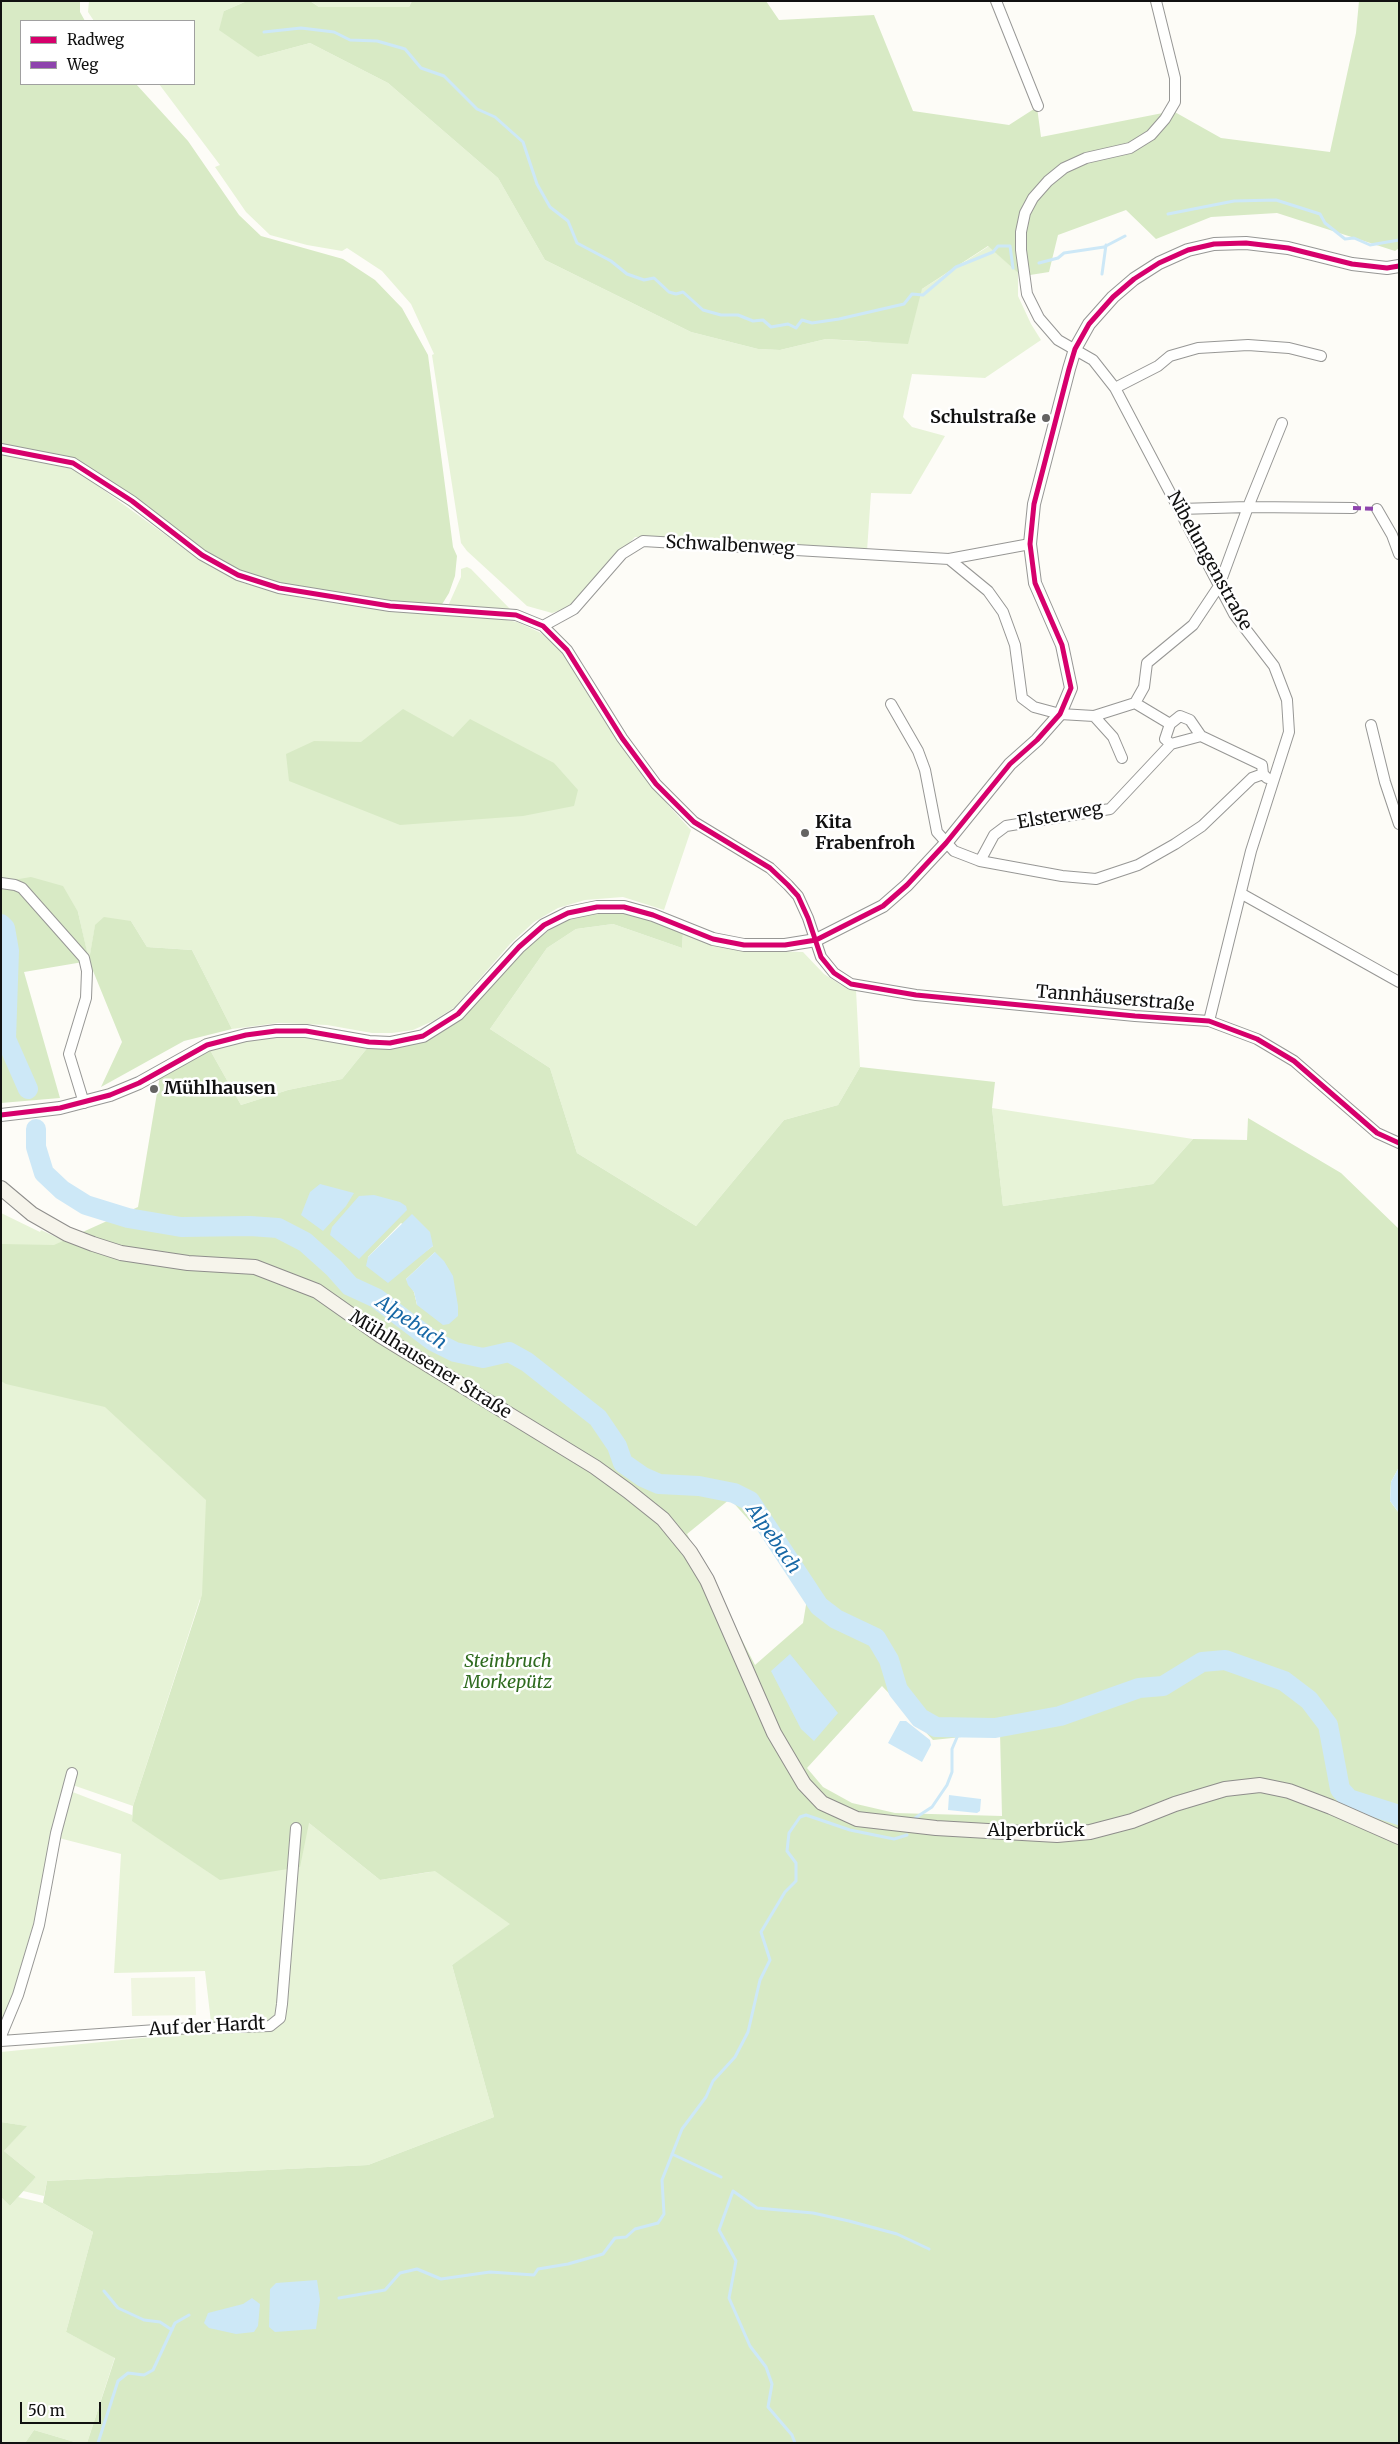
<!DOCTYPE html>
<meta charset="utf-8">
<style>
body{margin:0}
#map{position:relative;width:1400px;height:2444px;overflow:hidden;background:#fdfcf7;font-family:Merriweather,serif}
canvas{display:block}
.frame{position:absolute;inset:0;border:2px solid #111;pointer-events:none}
.legend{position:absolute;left:20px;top:20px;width:175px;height:65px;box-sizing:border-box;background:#fff;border:1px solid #a0a0a0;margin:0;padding:6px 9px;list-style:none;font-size:15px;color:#111}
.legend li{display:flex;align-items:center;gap:10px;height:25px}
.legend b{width:25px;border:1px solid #a0a0a0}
.scale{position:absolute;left:20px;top:2402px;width:81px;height:22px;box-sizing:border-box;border:2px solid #111;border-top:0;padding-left:6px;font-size:15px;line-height:18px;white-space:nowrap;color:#111;-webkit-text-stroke:4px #fff;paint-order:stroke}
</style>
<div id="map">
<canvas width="1400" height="2444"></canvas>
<div class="frame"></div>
<ul class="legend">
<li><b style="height:6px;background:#d6006c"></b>Radweg</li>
<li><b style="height:6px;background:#8e44ad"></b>Weg</li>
</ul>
<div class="scale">50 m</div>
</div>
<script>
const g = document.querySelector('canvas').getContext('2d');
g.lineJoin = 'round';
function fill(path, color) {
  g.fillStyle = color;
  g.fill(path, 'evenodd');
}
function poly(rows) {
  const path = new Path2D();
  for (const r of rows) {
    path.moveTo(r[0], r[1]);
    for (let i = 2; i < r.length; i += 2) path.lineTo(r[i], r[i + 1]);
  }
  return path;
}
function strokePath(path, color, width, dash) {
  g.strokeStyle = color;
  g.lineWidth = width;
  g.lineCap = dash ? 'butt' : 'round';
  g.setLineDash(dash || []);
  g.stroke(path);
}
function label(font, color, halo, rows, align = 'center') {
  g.font = font + ' Merriweather,serif';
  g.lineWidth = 5;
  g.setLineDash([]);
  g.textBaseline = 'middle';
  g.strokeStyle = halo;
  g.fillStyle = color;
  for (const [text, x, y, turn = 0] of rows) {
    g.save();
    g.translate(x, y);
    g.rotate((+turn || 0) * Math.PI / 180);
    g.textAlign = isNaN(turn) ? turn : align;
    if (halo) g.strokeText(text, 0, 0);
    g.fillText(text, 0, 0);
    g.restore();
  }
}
fill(poly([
 [89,1,247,1,224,11,258,57,310,43,388,83,498,178,545,260,691,332,758,349,780,350,826,339,871,342,922,289,989,246,1018,273,1018,296,1031,324,1041,340,985,378,912,374,903,417,912,427,945,436,911,494,871,493,867,551,635,537,571,607,552,613,527,606,467,551,461,543,432,355,434,354,411,304,382,271,347,248,342,251,307,245,270,235,246,212,215,167,220,165,159,84,194,84,194,21,94,21,88,12],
 [310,1,410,1,411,3,409,7,319,7],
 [1,452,76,470,189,552,243,583,302,598,385,610,496,618,517,622,539,632,557,644,619,741,669,806,691,830,664,910,623,897,585,900,558,908,534,922,510,944,455,1007,433,1021,413,1030,392,1033,372,1033,327,1025,278,1023,232,1029,192,950,147,947,131,921,95,926,89,961,78,912,1,882],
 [467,567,471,569,511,610,448,606,461,577,461,569],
 [613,924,682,948,683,932,742,950,803,952,824,974,841,985,856,990,860,1067,838,1105,784,1120,696,1226,577,1153,550,1068,490,1029,547,948,576,929],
 [270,1037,313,1038,368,1047,342,1079,288,1090,241,1105,210,1050,231,1042],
 [992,1108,1193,1139,1153,1184,1003,1206],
 [1,1213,40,1232,41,1230,73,1245,770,1751,452,1965,494,2117,368,2165,47,2181,44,2196,23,2191,36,2177,4,2151,26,2126,1,2122,1,2052,212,2031,205,1971,114,1973,121,1854,59,1838,70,1791,132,1815,132,1821,309,1823,380,1880,430,1872,200,1599,133,1806,64,1782,51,1834,35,1918,1,2033],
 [1,2197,10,2206,18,2197,43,2203,93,2232,66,2332,115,2357,87,2443,78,2443,34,2430,25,2443,1,2443]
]), '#e7f3d7');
fill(poly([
 [1,1,80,1,80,12,85,21,21,21,21,84,136,84,188,141,239,215,261,236,343,259,375,280,402,308,428,355,453,547,457,556,455,576,449,593,441,606,390,603,278,585,239,571,204,553,74,461,1,447],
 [247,1,310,1,319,7,409,7,412,1,766,1,779,20,874,15,913,111,1009,125,1037,107,1041,137,1173,111,1221,138,1330,152,1356,33,1359,1,1399,1,1399,248,1395,251,1277,213,1211,217,1156,239,1126,210,1058,235,1049,272,1030,275,1018,273,988,246,922,289,908,344,826,339,780,350,758,349,691,332,545,260,498,178,388,83,310,43,258,57,219,30,224,11],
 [403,709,453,737,470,719,554,763,578,790,574,806,523,816,400,825,289,781,286,754,314,741,361,742],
 [31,877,63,886,78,912,89,960,95,925,104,917,131,921,147,947,192,950,232,1029,184,1041,101,1087,122,1042,89,961,24,972,60,1098,1,1103,1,882],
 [622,912,652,920,683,932,682,948,613,924,576,929,547,948,490,1029,550,1068,577,1153,696,1226,784,1120,838,1105,860,1067,995,1082,992,1108,1003,1206,1153,1184,1193,1139,1247,1140,1248,1118,1341,1173,1399,1229,1399,1467,1391,1482,1390,1501,1399,1513,1399,2443,87,2443,115,2358,66,2332,93,2232,43,2203,47,2181,368,2165,494,2117,452,1965,510,1924,435,1871,380,1880,309,1823,300,1867,220,1880,132,1821,133,1806,202,1595,206,1500,105,1407,6,1384,1,1381,1,1244,54,1245,138,1207,160,1075,210,1050,241,1105,288,1090,342,1079,368,1047,426,1038,522,950,567,917,584,913],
 [401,1223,433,1246,411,1262,368,1257],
 [435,1252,417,1305,414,1292,406,1279],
 [730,1499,809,1587,803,1623,755,1665,687,1534],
 [882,1686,933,1740,1000,1733,1002,1816,895,1813,852,1803,823,1787,807,1768],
 [1,2122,27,2126,4,2151,36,2177,10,2206,1,2197],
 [34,2430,78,2443,25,2443]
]), '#d8eac5');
fill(poly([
 [195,1977,196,2015,132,2016,131,1978]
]), '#f0f6e1');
fill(poly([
 [320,1184,354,1193,346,1206,323,1231,301,1215,310,1192],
 [374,1195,400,1202,406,1206,407,1210,359,1259,330,1235,332,1227,359,1196],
 [412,1214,430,1232,433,1246,388,1283,366,1266,368,1257],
 [435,1252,444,1261,453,1276,458,1306,458,1316,449,1324,443,1325,417,1305,414,1292,408,1285,406,1279],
 [1399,1467,1399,1513,1390,1501,1391,1482],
 [790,1654,838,1713,814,1741,801,1729,771,1671],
 [900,1721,906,1721,930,1740,931,1745,922,1762,888,1743],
 [949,1795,981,1799,980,1811,977,1813,948,1810],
 [317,2280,320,2300,316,2329,275,2332,269,2327,270,2289,276,2283],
 [252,2298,260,2304,258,2326,254,2332,236,2334,209,2328,204,2323,208,2313,243,2304]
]), '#cde8f7');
strokePath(poly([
 [264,32,301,28,334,32,350,40,377,41,405,49,421,68,444,76,477,109,495,117,523,142,537,184,550,207,568,221,577,243,611,261,627,274,644,280,654,278,669,292,676,294,683,292,703,310,721,315,738,315,753,321,763,320,771,327,788,324,796,328,802,320,812,323,839,319,904,304,912,294,923,295,956,267,993,252,998,246,1010,246,1013,268],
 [1168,214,1234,201,1276,200,1320,214,1325,223,1345,239,1354,238,1370,245,1399,240],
 [1039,263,1058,258,1064,253,1104,247,1125,236],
 [1102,274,1106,245],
 [915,1818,932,1807,947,1785,952,1772,952,1749,961,1728],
 [672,2154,721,2177],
 [104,2291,118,2308,144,2320,160,2322,172,2330],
 [339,2298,385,2290,400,2273,417,2269,441,2279,490,2272,534,2275,538,2269,568,2264,603,2254,615,2238,626,2237,635,2229,658,2223,664,2214,662,2180,682,2129,706,2097,713,2081,735,2057,748,2032,760,1980,770,1960,761,1932,785,1892,796,1881,796,1863,787,1851,789,1833,800,1817,806,1815,850,1830,894,1839,907,1835],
 [98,2443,118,2381,128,2373,144,2375,153,2370,175,2323,189,2315],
 [795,2443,792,2435,768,2407,772,2384,766,2367,750,2346,729,2298,736,2261,719,2230,733,2191,757,2208,813,2213,849,2221,897,2234,929,2249]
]), '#cde8f7', 3);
strokePath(poly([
 [1,924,5,928,9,951,6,1039,28,1089],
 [36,1129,36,1147,44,1173,62,1190,86,1205,128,1218,181,1227,250,1226,278,1228,305,1242,334,1268,350,1286,376,1298,433,1341,455,1352,483,1358,509,1352,527,1362,598,1418,617,1446,623,1463,643,1477,659,1484,699,1486,734,1493,750,1501,819,1606,836,1619,876,1638,889,1660,898,1690,920,1718,936,1727,995,1728,1060,1716,1139,1688,1163,1686,1202,1662,1225,1660,1284,1681,1309,1700,1328,1725,1340,1789,1349,1799,1399,1815]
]), '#cde8f7', 20);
const minor = poly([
 [996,1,1038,106],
 [1156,1,1175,78,1175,102,1165,119,1151,135,1130,148,1086,158,1064,168,1048,181,1033,198,1025,213,1021,232,1021,250,1027,294,1039,318,1058,340,1093,360,1115,388,1234,614,1274,666,1287,700,1289,732,1251,851,1209,1021],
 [1115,388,1158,366,1170,356,1198,348,1248,345,1289,348,1321,356],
 [1,449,73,463,132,501,202,555,238,575,279,588,390,606,516,615,543,626,567,650,622,738,656,784,694,822,770,868,788,885,798,896,808,918,821,957,834,973,851,984,916,995,1135,1016,1209,1021,1257,1039,1294,1061,1377,1133,1399,1143],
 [1180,509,1248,507,1353,508],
 [1377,509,1392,535,1399,554],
 [949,559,988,591,1003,612,1015,645,1022,698,1034,707,1060,714,1094,716,1135,703],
 [543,626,574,609,622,554,643,541,949,559,1030,544],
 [1135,703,1144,687,1147,663,1193,625,1219,586,1248,507,1282,423],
 [1135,703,1170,724,1180,716,1190,720,1201,736,1262,765,1263,774,1267,778],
 [891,704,918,751,925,770,937,832,954,851,980,861,994,835,1006,826,1110,809,1171,744],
 [1094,716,1113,737,1122,758],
 [1170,724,1165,739,1171,744,1201,736],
 [1371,725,1385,782,1399,824],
 [980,861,1062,876,1096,879,1138,865,1175,844,1202,826,1252,778,1263,774],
 [1,883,15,885,22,888,84,958,87,971,86,998,69,1054,84,1103],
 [1242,894,1399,982],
 [1,2036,18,1995,39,1925,56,1833,72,1773],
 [1,2041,170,2029,270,2026,280,2018,282,2004,296,1828]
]);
const tertiary = poly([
 [1,1115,60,1108,110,1095,139,1083,207,1045,246,1035,276,1031,306,1031,369,1042,390,1043,423,1036,458,1014,519,947,544,925,568,913,597,907,624,907,653,915,713,939,744,945,785,945,816,940,883,906,907,885,946,843,1010,764,1037,740,1060,714,1071,688,1062,645,1035,583,1030,544,1034,504,1069,369,1075,349,1089,324,1113,297,1134,279,1159,263,1188,250,1214,244,1246,243,1288,248,1352,264,1387,268,1399,266]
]);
const secondary = poly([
 [1,1188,32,1214,67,1234,93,1244,121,1253,188,1263,255,1267,317,1291,381,1336,595,1467,628,1491,663,1519,690,1552,707,1580,774,1733,804,1784,822,1803,857,1819,936,1828,1057,1835,1090,1832,1132,1821,1175,1804,1225,1789,1260,1785,1289,1791,1331,1807,1399,1837]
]);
strokePath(minor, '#979795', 12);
strokePath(tertiary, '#979795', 14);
strokePath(secondary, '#8e8d8b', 16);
strokePath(minor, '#fffffe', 10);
strokePath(tertiary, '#fffffe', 12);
strokePath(secondary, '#f6f4eb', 14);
strokePath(poly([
 [1353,508,1377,509]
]), '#8e44ad', 4, [8, 4]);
strokePath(poly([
 [1,449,73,463,132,501,202,555,238,575,279,588,390,606,516,615,543,626,567,650,622,738,656,784,694,822,770,868,788,885,798,896,808,918,821,957,834,973,851,984,916,995,1135,1016,1209,1021,1257,1039,1294,1061,1377,1133,1399,1143],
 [1,1115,60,1108,110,1095,139,1083,207,1045,246,1035,276,1031,306,1031,369,1042,390,1043,423,1036,458,1014,519,947,544,925,568,913,597,907,624,907,653,915,713,939,744,945,785,945,816,940,883,906,907,885,946,843,1010,764,1037,740,1060,714,1071,688,1062,645,1035,583,1030,544,1034,504,1069,369,1075,349,1089,324,1113,297,1134,279,1159,263,1188,250,1214,244,1246,243,1288,248,1352,264,1387,268,1399,266]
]), '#d6006c', 5);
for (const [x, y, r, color] of [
 [1046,418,5,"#646362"],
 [805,833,5,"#646362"],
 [154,1089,5,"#646362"]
]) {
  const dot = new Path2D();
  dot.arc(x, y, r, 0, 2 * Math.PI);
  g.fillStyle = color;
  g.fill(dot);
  strokePath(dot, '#fff', 2);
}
label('bold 18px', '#111', '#fff', [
 ["Schulstraße",1036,418,"right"],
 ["Kita",815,823],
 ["Frabenfroh",815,844],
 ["Mühlhausen",164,1089]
], 'left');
label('18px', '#111', '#fff', [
 ["Schwalbenweg",730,546,3],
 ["Nibelungenstraße",1209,561,61],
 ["Elsterweg",1060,816,-10],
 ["Tannhäuserstraße",1115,999,5],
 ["Mühlhausener Straße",430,1365,32],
 ["Alperbrück",1036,1831],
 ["Auf der Hardt",207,2027,-3]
]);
label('italic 18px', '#2f6b1f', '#fff', [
 ["Steinbruch",508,1662],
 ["Morkepütz",508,1683]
]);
label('italic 19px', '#1768a6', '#fff', [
 ["Alpebach",411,1323,34],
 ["Alpebach",773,1539,55]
]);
</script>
